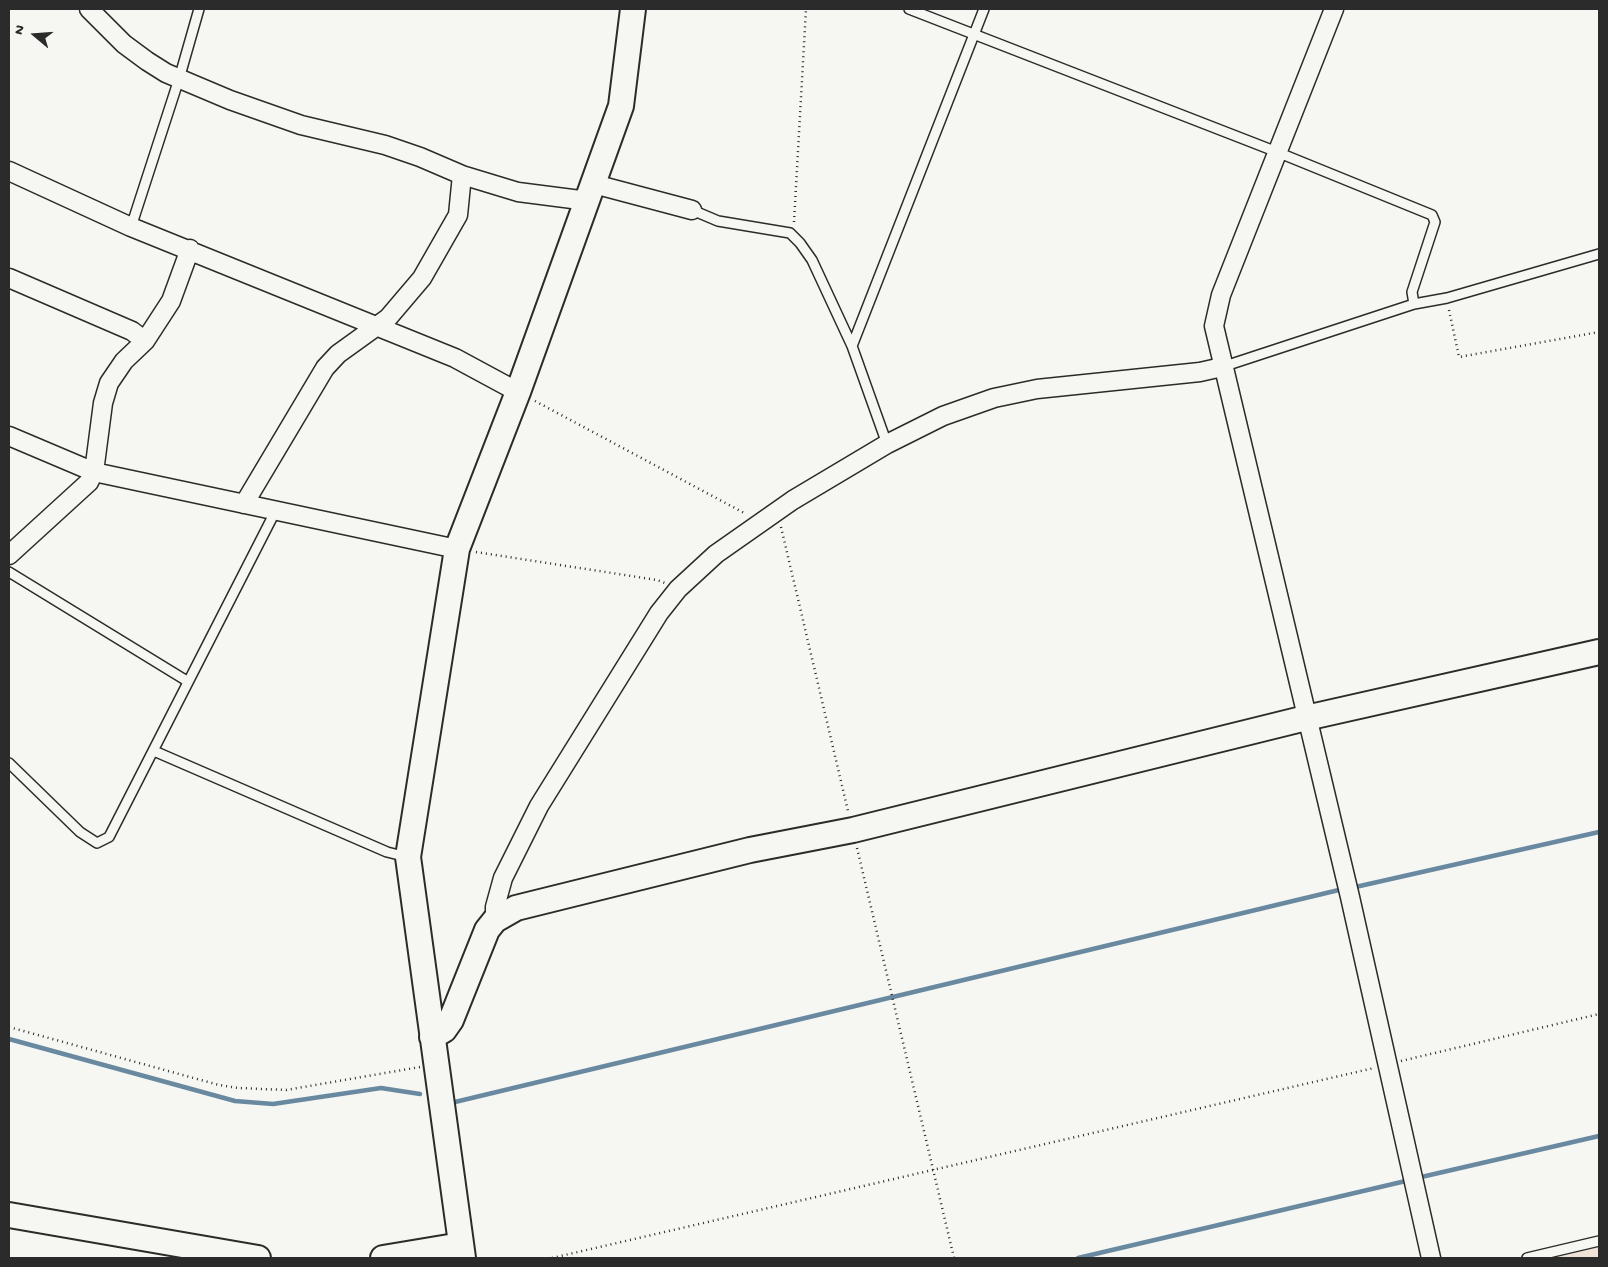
<!DOCTYPE html>
<style>
body{margin:0}
#map{position:relative;width:1608px;height:1267px;overflow:hidden;background:#f6f6f2;font-family:"Gochi Hand",sans-serif}
canvas{display:block}
.frame{position:absolute;inset:0;border:10px solid #2b2b2b;pointer-events:none}
.north{position:absolute;left:10px;top:10px;width:50px;height:50px;-webkit-text-stroke:4px #f6f6f2;paint-order:stroke;rotate:288deg;font-size:14px;font-weight:700;line-height:20px;text-align:center;color:#2b2b2b}
.north::after{content:'';display:block;margin:auto;width:18px;height:22px;background:#2b2b2b;clip-path:polygon(50% 0,100% 100%,50% 72%,0 100%)}
</style>
<div id="map">
<canvas width="1608" height="1267"></canvas>
<div class="frame"></div>
<div class="north">N</div>
</div>
<script>
const g = document.querySelector('canvas').getContext('2d');
g.lineJoin = 'round';
function fill(path, color) {
  g.fillStyle = color;
  g.fill(path, 'evenodd');
}
function poly(rows) {
  const path = new Path2D();
  for (const r of rows) {
    path.moveTo(r[0], r[1]);
    for (let i = 2; i < r.length; i += 2) path.lineTo(r[i], r[i + 1]);
  }
  return path;
}
function strokePath(path, color, width, dash) {
  g.strokeStyle = color;
  g.lineWidth = width;
  g.lineCap = dash ? 'butt' : 'round';
  g.setLineDash(dash || []);
  g.stroke(path);
}
fill(poly([
 [1599,1247,1599,1258,1554,1258]
]), '#f1e2d7');
strokePath(poly([
 [1351,888,1599,832],
 [9,1039,235,1101,273,1104,381,1088,420,1094],
 [455,1102,1343,889],
 [1417,1178,1599,1136],
 [1078,1258,1410,1180]
]), '#6989a1', 4.5);
const lane = poly([
 [909,9,1277,152,1432,215,1435,222,1412,292,1414,304],
 [692,210,718,221,790,233,800,243,812,260,852,346,887,444],
 [131,227,179,79,199,9],
 [852,346,984,9],
 [1222,367,1414,304,1447,298,1599,254],
 [9,572,187,681],
 [154,751,387,852,407,857],
 [9,763,80,832,97,843,109,837,275,512],
 [1527,1258,1599,1241]
]);
const street = poly([
 [89,9,124,44,147,61,166,73,230,100,301,125,385,145,420,157,462,175,518,192,588,201],
 [1334,9,1221,295,1214,326,1350,897,1431,1258],
 [9,171,131,227,455,358,518,392],
 [594,184,692,210],
 [9,278,132,331,145,341],
 [9,436,94,472,457,549],
 [244,504,325,368,338,354,388,318,422,278,458,215,462,175],
 [9,555,89,482,94,472,103,403,109,383,124,361,145,341,171,301,190,249],
 [495,920,495,907,503,878,539,806,659,613,678,589,716,554,793,500,887,444,943,416,994,398,1037,389,1200,372,1222,367]
]);
const secondary = poly([
 [432,1037,444,1030,451,1020,487,930,495,920,516,908,750,850,853,830,1306,718,1599,652],
 [9,1215,258,1258],
 [383,1258,461,1245],
 [463,1258,408,857,457,549,518,392,621,106,633,9]
]);
strokePath(lane, '#2b2b2b', 12);
strokePath(street, '#2b2b2b', 21);
strokePath(secondary, '#2b2b2b', 28);
strokePath(poly([
 [794,222,806,9],
 [1449,310,1459,357,1599,332],
 [535,401,746,514],
 [781,527,848,811],
 [476,552,657,580,665,583],
 [857,848,954,1258],
 [9,1027,219,1085,238,1088,286,1090,420,1067],
 [1401,1061,1599,1014],
 [552,1258,1374,1068]
]), '#2b2b2b', 2.5, [1, 4]);
strokePath(lane, '#f6f6f2', 9);
strokePath(street, '#f6f6f2', 18);
strokePath(secondary, '#f6f6f2', 24);
</script>
